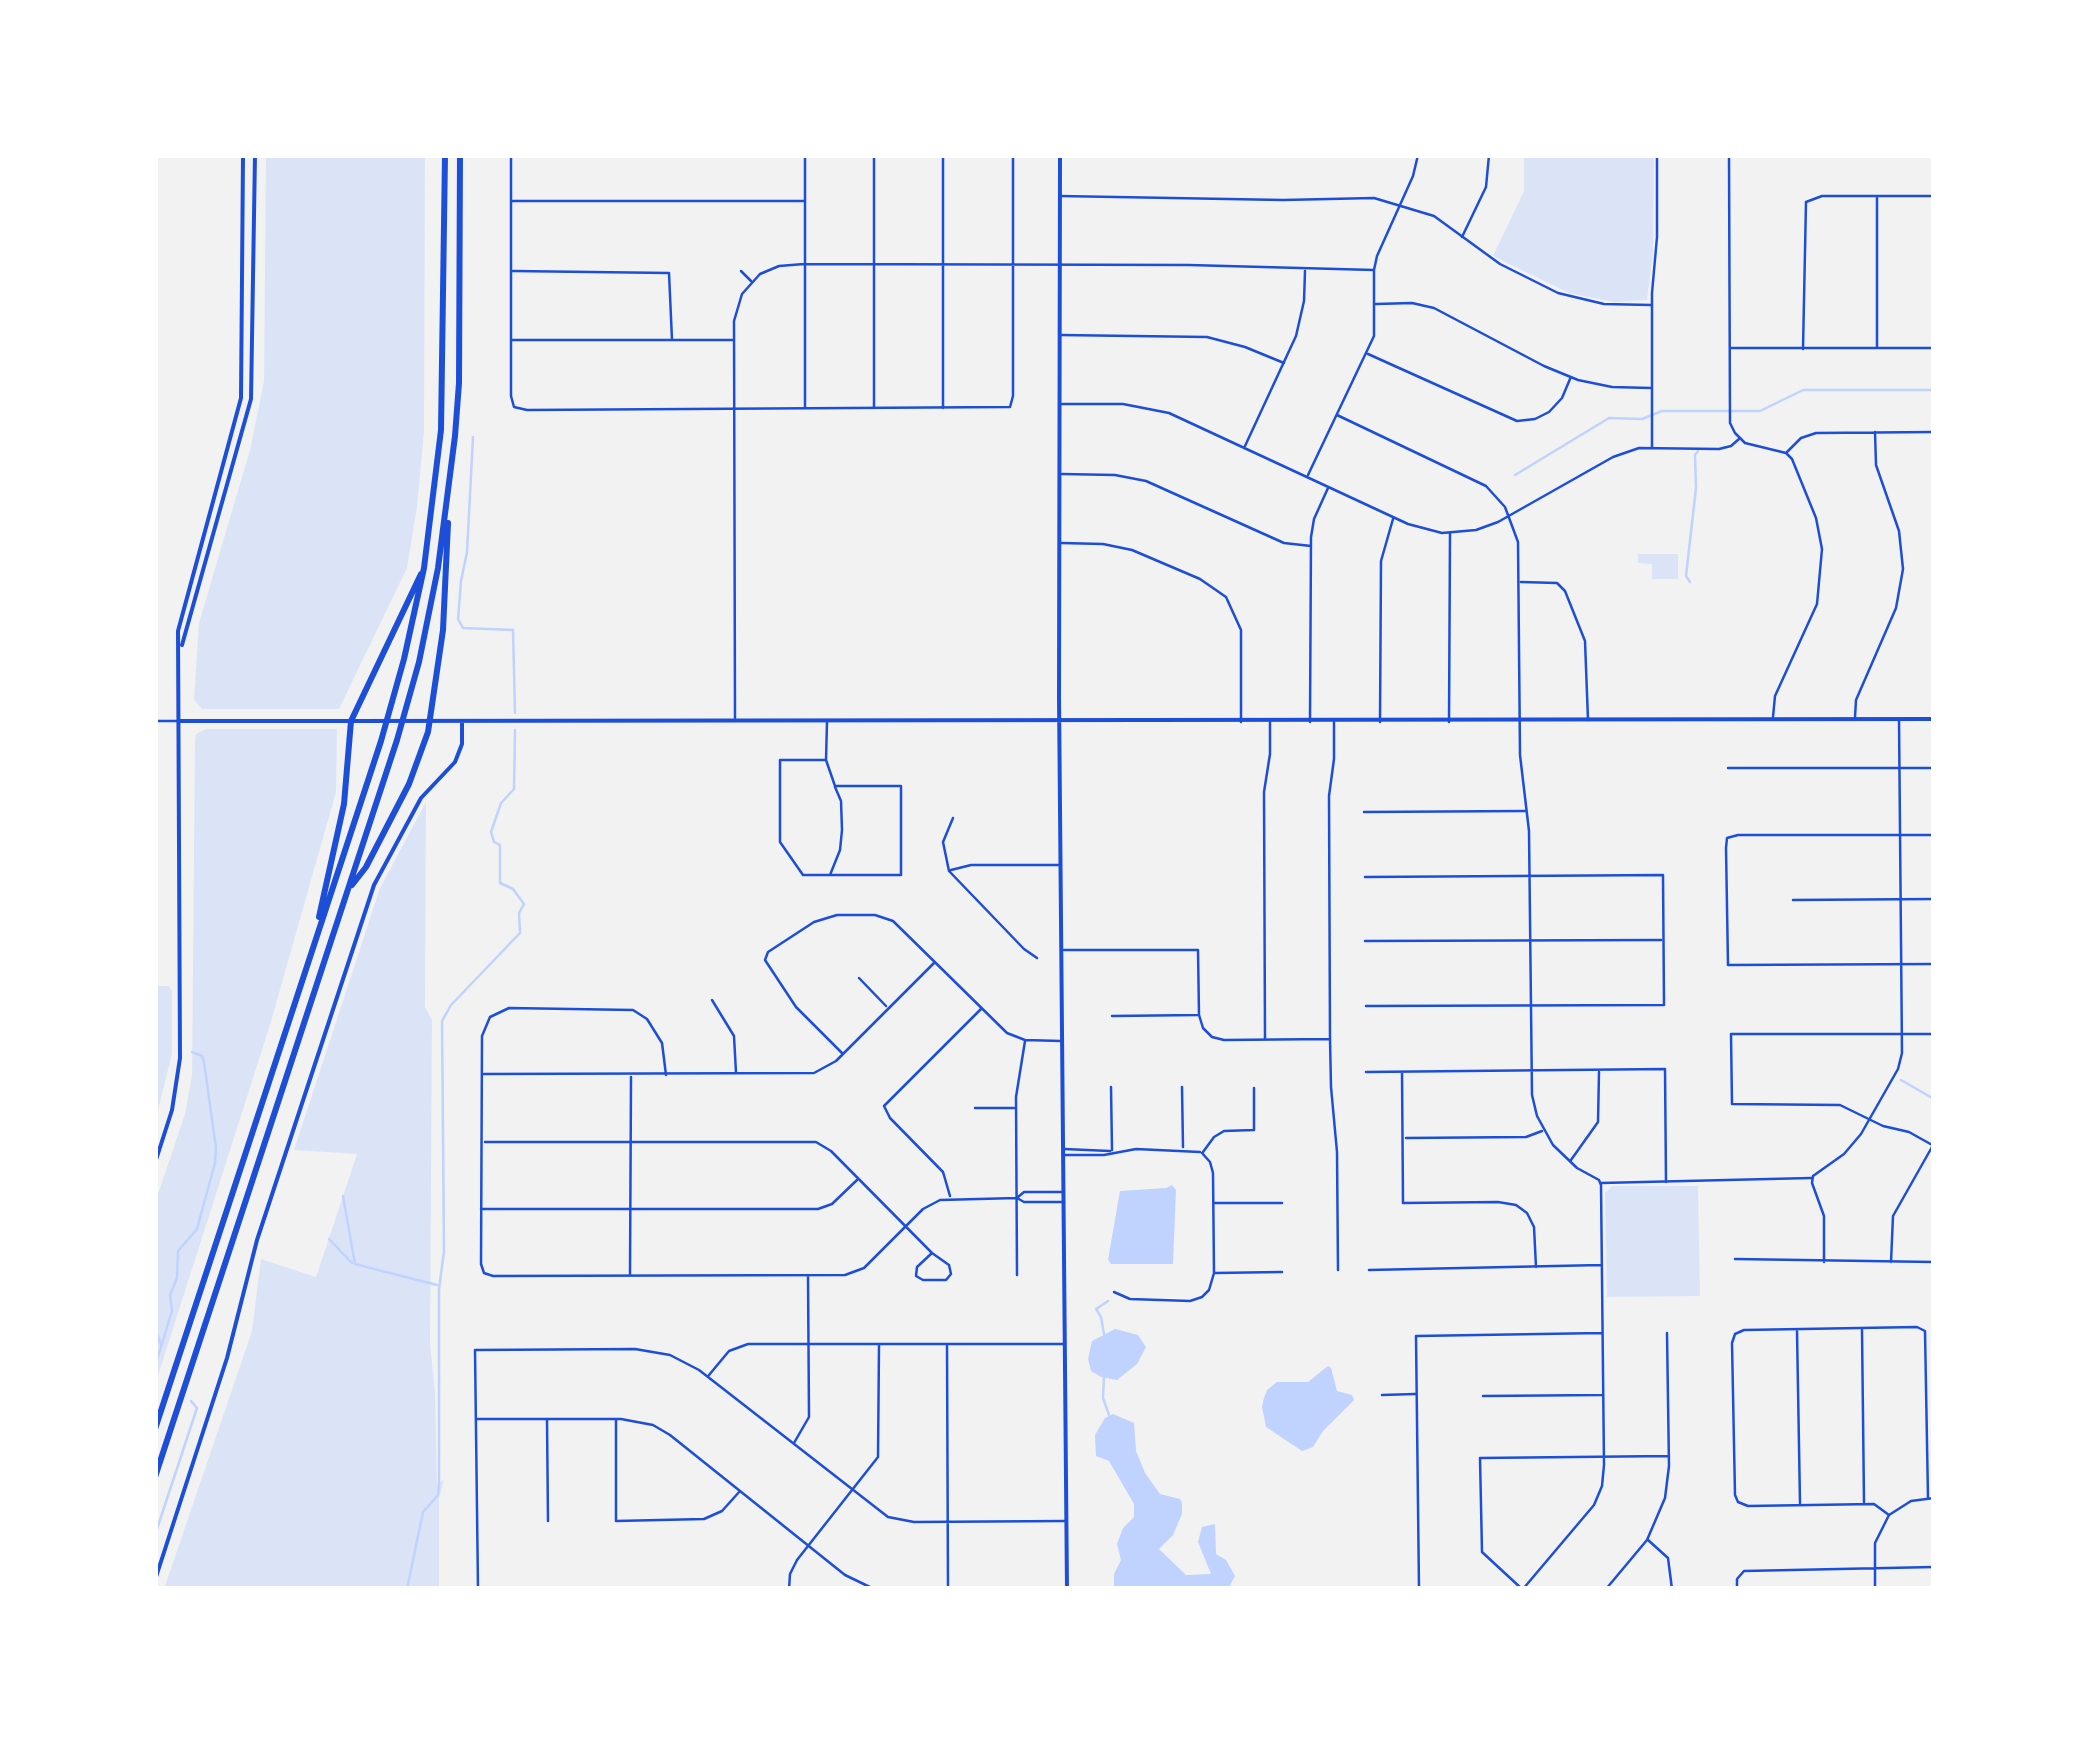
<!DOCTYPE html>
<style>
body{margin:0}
#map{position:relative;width:2089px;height:1744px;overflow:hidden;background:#f2f2f2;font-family:Lato,sans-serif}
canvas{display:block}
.frame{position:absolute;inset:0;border:158px solid #fff;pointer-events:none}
</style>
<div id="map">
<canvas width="2089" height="1744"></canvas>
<div class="frame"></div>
</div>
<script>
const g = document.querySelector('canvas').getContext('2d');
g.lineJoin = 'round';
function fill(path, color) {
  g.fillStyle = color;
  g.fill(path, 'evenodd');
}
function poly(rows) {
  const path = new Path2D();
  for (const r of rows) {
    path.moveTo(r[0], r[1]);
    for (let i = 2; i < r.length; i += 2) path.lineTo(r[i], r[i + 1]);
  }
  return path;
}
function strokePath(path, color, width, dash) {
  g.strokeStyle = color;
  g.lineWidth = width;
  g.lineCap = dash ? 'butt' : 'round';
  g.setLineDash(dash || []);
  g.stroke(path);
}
fill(poly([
 [266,155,425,155,424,431,417,507,407,568,339,709,202,709,194,700,199,623,250,450,264,381],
 [1524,155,1654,155,1653,253,1647,300,1614,302,1569,293,1493,256,1524,191],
 [1638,554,1678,554,1678,579,1652,579,1652,564,1638,563],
 [206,729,337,729,336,792,270,1025,155,1385,155,1203,185,1114,192,1075,195,739,196,734],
 [426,802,425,1007,432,1020,430,1343,435,1392,437,1485,444,1480,439,1498,439,1589,164,1589,252,1331,261,1259,316,1277,357,1154,294,1150,380,888],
 [155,986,169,986,172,991,172,1054,155,1122],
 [1612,1186,1698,1186,1700,1296,1607,1297,1605,1193]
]), '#dbe4f7');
fill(poly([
 [1172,1185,1176,1190,1173,1264,1111,1264,1108,1260,1120,1191,1166,1188],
 [1115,1329,1138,1335,1146,1347,1137,1364,1117,1380,1101,1377,1091,1371,1088,1359,1092,1341],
 [1328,1366,1331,1368,1337,1391,1352,1395,1354,1400,1323,1431,1313,1447,1302,1451,1266,1427,1262,1407,1264,1398,1267,1390,1277,1382,1308,1382],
 [1113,1414,1134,1423,1136,1451,1145,1473,1160,1494,1180,1499,1182,1503,1182,1514,1173,1535,1159,1549,1186,1575,1211,1574,1198,1542,1202,1527,1215,1524,1216,1554,1226,1560,1235,1576,1228,1589,1114,1589,1114,1574,1121,1560,1117,1544,1123,1528,1134,1517,1134,1504,1109,1461,1096,1456,1095,1435,1105,1418]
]), '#bfd3fe');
strokePath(poly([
 [473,437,467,552,461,581,458,619,463,628,513,630,515,713],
 [1515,475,1609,418,1642,419,1662,411,1760,411,1803,390,1934,390],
 [1690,582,1686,576,1696,488,1695,455,1698,451],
 [1901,1080,1934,1099],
 [343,1196,355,1264,437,1285],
 [329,1239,352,1263],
 [155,1328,161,1345],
 [1104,1334,1101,1317,1096,1309,1108,1301],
 [155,1366,172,1311,170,1295,177,1278,178,1251,197,1229,215,1163,216,1148,204,1062,202,1056,192,1052],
 [1104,1377,1103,1398,1110,1418],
 [155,1389,156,1389],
 [155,1535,197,1408,191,1401],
 [407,1589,423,1512,438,1495,439,1485,439,1289,444,1251,442,1021,451,1005,520,933,519,913,524,904,513,889,500,883,500,845,494,842,491,832,501,803,514,789,515,730]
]), '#bfd3fe', 2.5);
strokePath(poly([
 [511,155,511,396,514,407,527,410,1010,407,1013,396,1013,155],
 [874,155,874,408],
 [1729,155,1730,423,1735,433,1745,443,1786,453,1792,459,1816,518,1822,549,1817,604,1775,696,1773,717],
 [1060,196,1283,200,1374,198,1434,216,1500,264,1558,293,1604,304,1651,305],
 [1877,198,1877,348],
 [511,201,805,201],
 [1462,237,1486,187,1489,155],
 [513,271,669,273,672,340],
 [741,271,751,281],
 [1376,304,1412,303,1434,308,1544,366,1578,380,1612,387,1651,388],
 [1060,335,1207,337,1245,347,1284,363],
 [511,340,732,340],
 [1731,348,1934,348],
 [1803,349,1806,202,1822,196,1934,196],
 [1368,354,1517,421,1535,419,1549,412,1562,398,1570,379],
 [1061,404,1123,404,1169,413,1408,524,1442,533,1476,530,1498,522,1613,457,1639,448,1719,449,1731,446,1739,439],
 [805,408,805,155],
 [943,408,943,155],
 [1337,415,1486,486,1505,507,1518,542,1520,755,1529,831,1532,1095,1537,1116,1553,1145,1577,1168,1599,1180,1601,1185,1604,1465,1602,1486,1594,1505,1523,1589],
 [1245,446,1296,336,1304,301,1305,271],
 [1652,448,1652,293,1657,237,1657,155],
 [1787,452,1801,438,1816,433,1934,432],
 [1062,474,1115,475,1146,481,1284,543,1311,546],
 [1308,475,1374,336,1374,270,1377,256,1413,176,1418,155],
 [1061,543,1103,544,1132,550,1200,579,1226,597,1241,630,1241,722],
 [1521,582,1557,583,1565,591,1585,641,1588,720],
 [1855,717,1856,700,1896,608,1903,569,1899,531,1876,465,1875,432],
 [735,718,734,321,742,294,760,274,779,266,804,264,1189,265,1374,270],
 [155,721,178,721],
 [1310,722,1311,537,1314,519,1328,488],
 [1334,722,1334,759,1329,796,1330,1039,1331,1087,1337,1152,1338,1270],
 [1380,722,1381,561,1393,519],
 [1449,722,1450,534],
 [826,760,780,760,780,842,803,875,901,875,901,786,835,786,826,760,827,722],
 [1728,768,1934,768],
 [1364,812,1525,811],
 [953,818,943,842,949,871,1024,949,1037,958],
 [1934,835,1738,835,1727,838,1726,848,1728,965,1934,964],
 [951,870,971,865,1061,865],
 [830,875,840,850,842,830,841,801,835,787],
 [1365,877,1663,875,1664,1005,1366,1006],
 [1793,900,1934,899],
 [1365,941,1661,940],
 [1064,950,1198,950,1199,1015,1203,1028,1212,1037,1224,1040,1329,1039],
 [859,978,886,1006],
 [712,1000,734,1036,736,1073],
 [1112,1016,1198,1015],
 [1934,1034,1731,1034,1732,1104,1840,1105,1883,1126,1909,1132,1934,1146],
 [1265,1039,1264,792,1270,754,1270,722],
 [842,1053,796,1007,765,960,768,952,814,922,837,915,875,915,893,921,1007,1033,1025,1040,1061,1041],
 [1366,1072,1665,1069,1666,1182],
 [1402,1072,1403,1203,1498,1202,1516,1205,1527,1213,1534,1227,1536,1267],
 [484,1074,814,1073,836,1061,935,962],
 [666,1075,662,1043,647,1019,633,1010,509,1008,490,1017,482,1036,481,1264,484,1273,493,1276,845,1275,864,1268,923,1209,940,1200,1017,1198,1024,1202,1064,1202],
 [1111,1087,1112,1150],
 [1182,1087,1183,1147],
 [975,1108,1014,1108],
 [1406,1138,1526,1137,1542,1131],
 [485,1142,816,1142,831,1151,932,1253,949,1265,951,1274,946,1280,923,1280,916,1276,917,1267,932,1253],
 [1064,1149,1110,1151],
 [1203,1152,1214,1137,1224,1131,1254,1130,1254,1088],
 [1065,1155,1104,1155,1136,1149,1200,1152],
 [1571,1160,1598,1122,1599,1072],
 [1601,1183,1811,1178],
 [950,1196,943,1172,890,1118,884,1106,981,1009],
 [1018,1197,1024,1192,1064,1192],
 [1215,1203,1282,1203],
 [481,1209,818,1209,832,1204,857,1180],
 [1735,1259,1934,1262],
 [1824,1262,1824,1216,1812,1183,1813,1176,1844,1154,1861,1134,1898,1069,1902,1053,1899,719],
 [1891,1262,1893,1216,1932,1147],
 [1369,1270,1601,1265],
 [1215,1273,1282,1272],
 [630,1274,631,1077],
 [1017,1275,1016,1097,1025,1041],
 [1114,1292,1130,1299,1190,1301,1202,1297,1209,1290,1214,1273,1213,1173,1210,1162,1202,1153],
 [1862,1330,1864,1502],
 [1797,1331,1800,1503],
 [947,1346,948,1589],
 [709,1375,729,1351,748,1344,1063,1344],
 [1382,1395,1415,1394],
 [1483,1396,1602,1395],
 [477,1419,621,1419,653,1425,670,1435,845,1575,874,1589],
 [547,1420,548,1521],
 [616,1420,616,1521,704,1519,722,1511,740,1491],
 [794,1443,809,1417,808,1276],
 [1889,1515,1874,1504,1748,1506,1738,1502,1735,1495,1732,1343,1735,1334,1744,1330,1917,1327,1925,1331,1928,1498],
 [1648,1540,1668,1558,1672,1589],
 [478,1589,475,1350,635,1349,670,1355,699,1370,888,1517,914,1522,1065,1521],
 [789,1589,790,1574,797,1560,878,1457,879,1345],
 [1419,1589,1416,1336,1602,1333],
 [1522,1589,1482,1552,1480,1458,1669,1456],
 [1606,1589,1647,1540,1665,1498,1669,1466,1667,1333],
 [1737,1589,1737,1579,1744,1571,1934,1567],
 [1875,1589,1875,1543,1889,1515,1911,1501,1934,1498]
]), '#1d4ed8', 2.5);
strokePath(poly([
 [179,721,349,721]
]), '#1d4ed8', 4);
strokePath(poly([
 [1060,155,1059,697,1067,1589],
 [182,645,251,399,255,155],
 [351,721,1934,719],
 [155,1163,172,1110,180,1058,178,631,241,398,243,155],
 [155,1580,227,1358,257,1240,374,885,421,798,455,762,462,744,462,722]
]), '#1d4ed8', 4);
strokePath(poly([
 [352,885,366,867,409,784,428,732,443,630,448,523],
 [319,917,344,804,351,721,421,574],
 [155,1429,381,741,404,659,424,568,441,430,445,155],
 [155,1477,397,740,419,662,438,568,455,436,459,383,460,155]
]), '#1d4ed8', 6);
</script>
